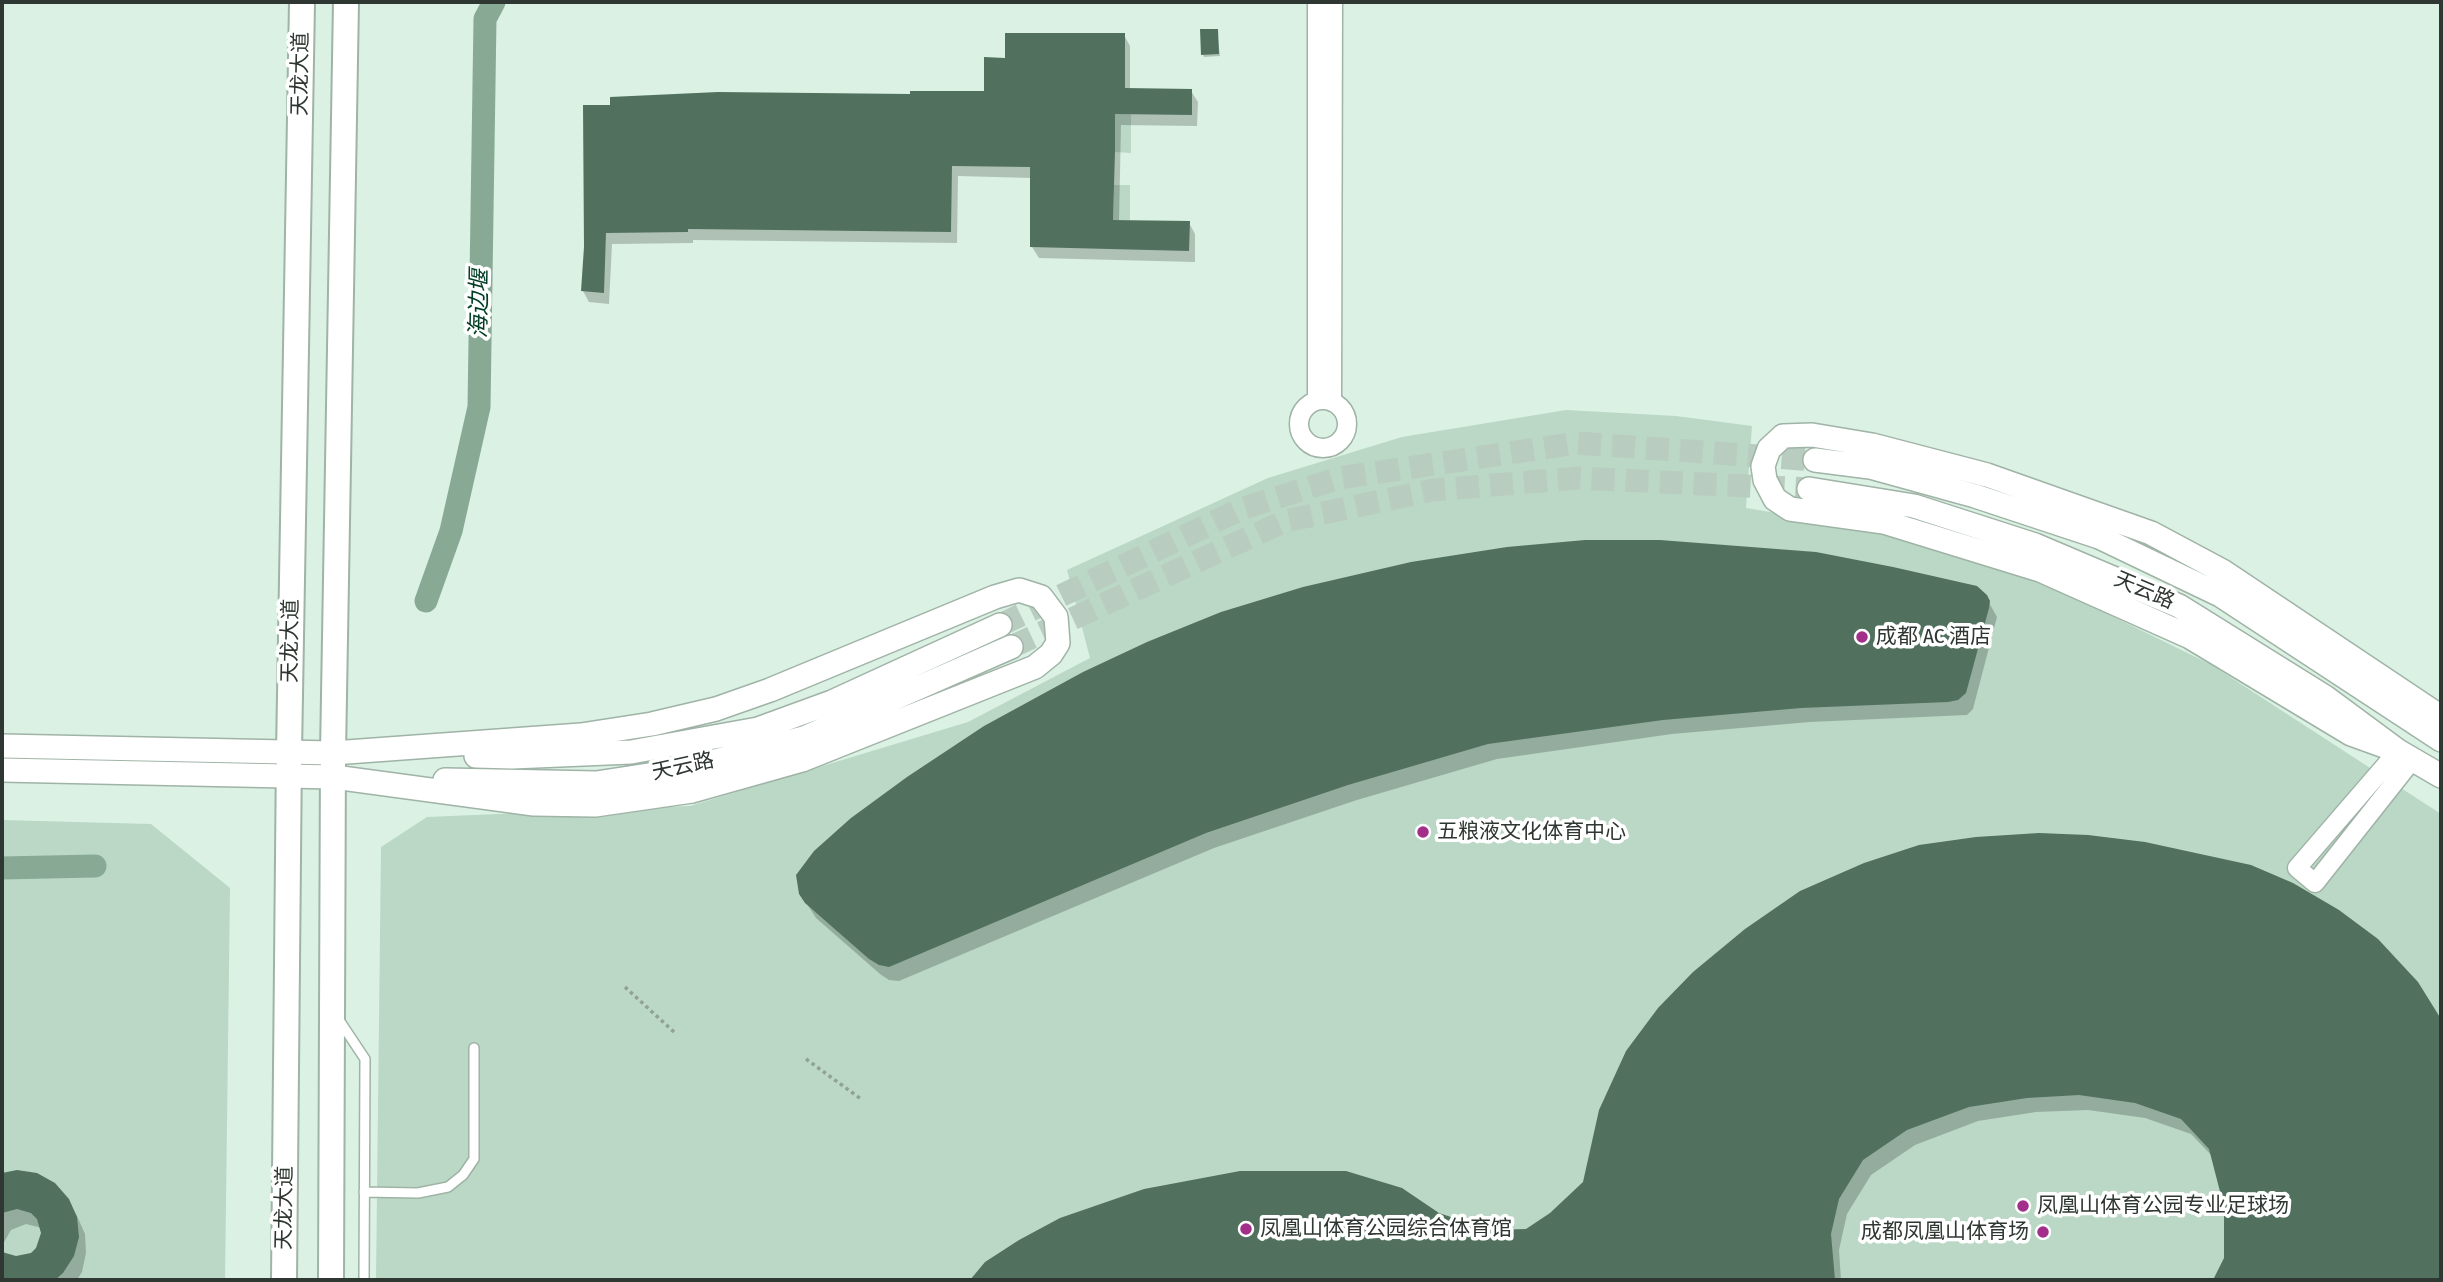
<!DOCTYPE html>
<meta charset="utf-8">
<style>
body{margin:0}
#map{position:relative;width:2443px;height:1282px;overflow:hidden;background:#dbf1e3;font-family:"Fira Sans Condensed",sans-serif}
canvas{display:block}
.frame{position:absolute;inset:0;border:4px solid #2f3732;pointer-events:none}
</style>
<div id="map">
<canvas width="2443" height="1282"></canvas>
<div class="frame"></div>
</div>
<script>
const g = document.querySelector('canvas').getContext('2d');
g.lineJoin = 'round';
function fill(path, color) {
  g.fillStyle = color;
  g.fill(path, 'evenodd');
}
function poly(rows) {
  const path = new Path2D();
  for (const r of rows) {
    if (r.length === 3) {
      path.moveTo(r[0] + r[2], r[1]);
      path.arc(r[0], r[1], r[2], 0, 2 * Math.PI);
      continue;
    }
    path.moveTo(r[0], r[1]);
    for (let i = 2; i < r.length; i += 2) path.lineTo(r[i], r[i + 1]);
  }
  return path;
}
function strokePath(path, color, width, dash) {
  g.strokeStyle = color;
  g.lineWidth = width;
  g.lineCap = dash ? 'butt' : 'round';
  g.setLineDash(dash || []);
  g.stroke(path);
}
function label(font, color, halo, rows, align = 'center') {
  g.font = font + ' "Fira Sans Condensed","Noto Sans SC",sans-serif';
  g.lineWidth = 7;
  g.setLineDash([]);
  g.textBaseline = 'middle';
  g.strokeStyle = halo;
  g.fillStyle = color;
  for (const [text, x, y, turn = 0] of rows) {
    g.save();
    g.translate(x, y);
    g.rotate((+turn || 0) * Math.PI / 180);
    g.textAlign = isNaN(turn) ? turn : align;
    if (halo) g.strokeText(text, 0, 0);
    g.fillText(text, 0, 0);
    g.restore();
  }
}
fill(poly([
 [1115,114,1131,114,1131,153,1115,152],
 [1114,185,1130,185,1130,220,1113,220],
 [1566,410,1676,416,1752,426,1746,508,1823,521,1948,547,2032,577,2210,664,2441,814,2441,1280,376,1280,381,847,427,817,690,806,968,722,1090,658,1067,570,1268,478,1402,437],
 [2,820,151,824,230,888,225,1280,2,1280]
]), '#bad8c5');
fill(poly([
 [1217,31,1220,56,1204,57,1203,54],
 [1124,35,1130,46,1130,90,1191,91,1198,102,1197,126,1121,125,1119,222,1189,223,1195,234,1195,262,1039,258,1032,247,1032,178,958,176,957,243,693,240,693,243,612,244,609,304,589,302,583,291,586,247,585,107,986,93,1006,59],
 [1983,592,1997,617,1973,709,1967,715,1810,722,1672,734,1497,759,1357,800,1214,848,899,981,889,980,880,974,816,918,800,893],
 [2416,983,2441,1022,2441,1280,2215,1280,2225,1259,2225,1207,2213,1157,2191,1134,2145,1118,2088,1110,2036,1112,1978,1121,1915,1145,1871,1175,1847,1214,1839,1250,1841,1280,973,1280,987,1264,1438,1215,1489,1231,1526,1230,1551,1215],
 [17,1172,68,1200,77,1216,85,1234,86,1253,82,1272,77,1280,2,1280,2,1175],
 [26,1224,42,1228,43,1233,38,1249,24,1257,16,1258,3,1252,3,1244,11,1230]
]), '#0003');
strokePath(poly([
 [426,601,451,531,479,407,485,19,494,2],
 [2,868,95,866]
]), '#88aa95', 23);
fill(poly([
 [1200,29,1218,29,1219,54,1201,55],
 [1005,33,1125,33,1125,88,1192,89,1192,115,1115,114,1115,152,1113,220,1190,221,1189,251,1030,247,1030,167,952,166,951,232,688,229,688,232,606,233,604,293,581,291,584,247,583,105,610,105,610,97,718,92,910,94,910,91,984,91,984,57,1005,58],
 [1585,540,1660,540,1816,552,1893,567,1977,586,1987,595,1990,601,1989,608,1966,693,1958,700,1948,702,1801,708,1663,720,1488,744,1348,785,1206,833,889,967,879,965,869,959,805,903,799,894,796,875,814,851,851,818,907,777,984,726,1083,672,1147,642,1221,612,1303,587,1411,562,1507,547],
 [2039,833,2088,835,2145,842,2251,865,2293,883,2339,910,2378,939,2418,982,2441,1019,2441,1280,2213,1280,2224,1258,2224,1207,2209,1149,2181,1119,2135,1103,2079,1095,2027,1098,1969,1107,1907,1130,1863,1160,1839,1199,1831,1234,1835,1280,970,1280,985,1262,1019,1240,1060,1218,1144,1189,1240,1171,1346,1171,1402,1188,1439,1213,1490,1230,1526,1229,1550,1213,1583,1182,1599,1110,1626,1051,1658,1008,1693,972,1745,929,1800,891,1864,863,1919,845,1976,837],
 [17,1170,37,1173,55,1183,69,1199,77,1217,79,1237,74,1256,63,1273,55,1280,2,1280,2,1252,16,1256,31,1253,36,1248,41,1233,37,1219,31,1213,17,1209,2,1213,2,1173]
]), '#51715e');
strokePath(poly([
 [1000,625,1241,509,1339,478,1577,443,1815,460],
 [1011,647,1285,521,1433,490,1578,478,1809,489]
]), '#b9ccc0', 23, [23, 11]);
const service = poly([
 [339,1020,365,1059,364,1280],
 [364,1192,418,1193,448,1187,463,1175,474,1159,474,1048]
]);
const minor = poly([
 [1317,2,1317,400],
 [1323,424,24],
 [1332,402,1333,2],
 [2398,751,2297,868,2315,883,2413,759]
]);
const tertiary = poly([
 [1815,460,1870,467,1975,496,2099,537,2220,595,2441,740],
 [1809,489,1914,506,2035,545,2179,606,2325,697,2398,751,2441,776],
 [2,746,333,753,581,735,652,724,716,709,770,690,995,597,1019,590,1041,597,1056,617,1058,643,1051,654,1035,667,802,760,692,791,595,805,534,804,334,777,2,770],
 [2398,751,2351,734,2190,637,2040,570,1884,522,1790,509,1775,499,1765,480,1763,466,1769,449,1783,436,1812,435,1872,445,1987,475,2151,533,2224,572,2441,717],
 [476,756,512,757,631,752,758,729,832,702,1000,625],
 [445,780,596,783,681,770,804,738,1011,647]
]);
const secondary = poly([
 [284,1280,289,752,302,2],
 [331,1280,333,753,346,2]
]);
strokePath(service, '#9fb3a6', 12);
strokePath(minor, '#9fb3a6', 21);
strokePath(tertiary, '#9fb3a6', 26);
strokePath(secondary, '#9fb3a6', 28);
strokePath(poly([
 [625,987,674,1032],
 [806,1059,861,1099]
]), '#91a197', 3.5, [3.5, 3.5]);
strokePath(service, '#fff', 9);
strokePath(minor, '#fff', 18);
strokePath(tertiary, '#fff', 23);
strokePath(secondary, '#fff', 24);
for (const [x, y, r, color] of [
 [1862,637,7,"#a22f89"],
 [1423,832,7,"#a22f89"],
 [2023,1206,7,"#a22f89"],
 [1246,1229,7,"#a22f89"],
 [2043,1232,7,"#a22f89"]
]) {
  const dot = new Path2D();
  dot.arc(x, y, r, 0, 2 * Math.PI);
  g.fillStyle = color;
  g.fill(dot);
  strokePath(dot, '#fff', 2.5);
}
label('21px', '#2f3732', '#fff', [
 ["天龙大道",301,74,-89],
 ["天云路",2144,591,23],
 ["天龙大道",291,641,-89],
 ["天云路",683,767,-12],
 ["天龙大道",285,1208,-89]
]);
label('21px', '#2f3732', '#fff', [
 ["成都 AC 酒店",1876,637],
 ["五粮液文化体育中心",1437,832],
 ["凤凰山体育公园专业足球场",2037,1206],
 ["凤凰山体育公园综合体育馆",1260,1229],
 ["成都凤凰山体育场",2029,1232,"right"]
], 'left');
label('italic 23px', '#003f24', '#fff', [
 ["海边堰",480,304,-89]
]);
</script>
